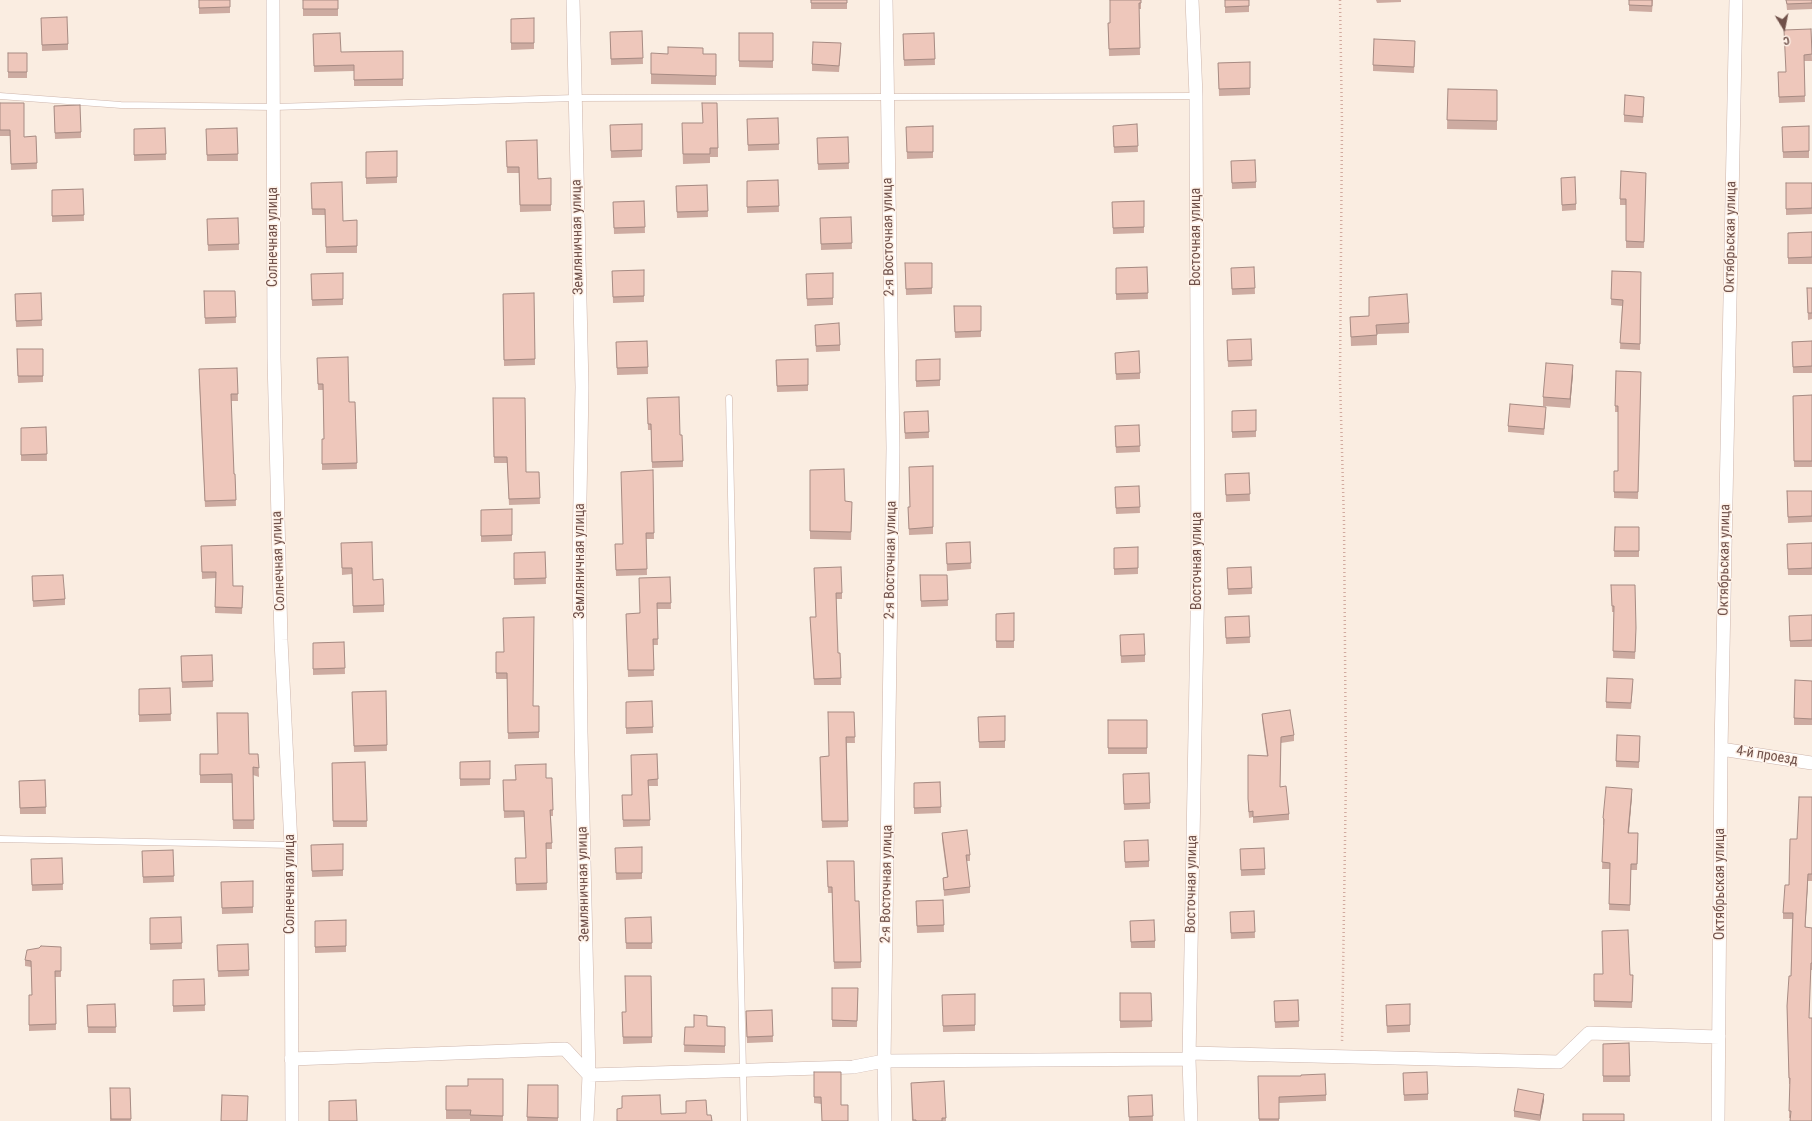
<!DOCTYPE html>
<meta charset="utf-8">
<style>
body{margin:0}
#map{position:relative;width:1812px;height:1121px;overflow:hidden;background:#faede1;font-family:"Roboto Condensed",sans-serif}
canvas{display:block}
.north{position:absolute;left:1764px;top:8px;width:40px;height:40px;-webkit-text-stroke:3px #fef1e7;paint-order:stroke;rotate:170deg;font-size:11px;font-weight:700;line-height:16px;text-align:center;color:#70514a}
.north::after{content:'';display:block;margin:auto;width:14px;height:18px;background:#70514a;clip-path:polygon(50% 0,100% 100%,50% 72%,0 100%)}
</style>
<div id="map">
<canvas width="1812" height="1121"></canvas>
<div class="north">С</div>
</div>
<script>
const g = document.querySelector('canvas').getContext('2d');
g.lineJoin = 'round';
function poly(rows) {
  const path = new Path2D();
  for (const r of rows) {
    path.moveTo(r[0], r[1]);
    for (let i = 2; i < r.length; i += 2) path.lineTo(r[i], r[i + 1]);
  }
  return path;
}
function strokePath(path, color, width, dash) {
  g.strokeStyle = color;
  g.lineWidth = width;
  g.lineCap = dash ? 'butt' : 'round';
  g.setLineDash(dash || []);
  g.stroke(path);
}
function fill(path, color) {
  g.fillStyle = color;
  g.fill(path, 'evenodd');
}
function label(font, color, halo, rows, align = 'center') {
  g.font = font + ' "Roboto Condensed",sans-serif';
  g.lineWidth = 3;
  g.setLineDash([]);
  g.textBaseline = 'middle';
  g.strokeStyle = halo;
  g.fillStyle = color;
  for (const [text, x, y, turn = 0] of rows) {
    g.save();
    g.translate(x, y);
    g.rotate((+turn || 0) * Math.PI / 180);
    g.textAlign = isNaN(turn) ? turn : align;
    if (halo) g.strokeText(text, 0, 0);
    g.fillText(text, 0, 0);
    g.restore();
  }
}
const service = poly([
 [0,96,121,105,274,107,575,98,1196,96],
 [729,398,744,1121],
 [0,839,291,845]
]);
const minor = poly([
 [273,0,274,358,281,640,291,845,292,1121],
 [573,0,582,387,579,553,581,732,589,1075,587,1121],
 [1721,749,1812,763],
 [1189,1053,1559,1062,1589,1033,1719,1037],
 [291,1059,565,1049,589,1075,853,1067,884,1061,1189,1059],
 [885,1121,884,1061,893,448,886,0],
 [1191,1121,1189,1059,1198,568,1196,96,1192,0],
 [1718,1121,1721,749,1736,0]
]);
strokePath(service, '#cdb5ac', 7);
strokePath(minor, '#cdb5ac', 14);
strokePath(poly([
 [1340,0,1342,124,1340,380,1344,522,1346,774,1342,1043]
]), '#d2aa9f', 2.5, [1, 3]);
strokePath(service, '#fff', 6);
strokePath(minor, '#fff', 13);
fill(poly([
 [199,0,230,0,230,13,199,14],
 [303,0,338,0,338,16,303,16],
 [811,0,847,0,847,9,811,9],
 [1141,0,1141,9,1139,9,1140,55,1109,56,1108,23,1110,23],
 [1225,0,1249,0,1249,12,1225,13],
 [1376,0,1401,0,1401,2,1377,3],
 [1629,0,1653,0,1652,12,1629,11],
 [1786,0,1812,0,1812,9,1787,10],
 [41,18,68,44,68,50,42,51],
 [534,18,534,49,511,50,511,19],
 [1811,29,1812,61,1804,61,1805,102,1779,103,1778,72,1786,72],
 [642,31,643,64,611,65,610,38],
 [739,33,773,33,773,68,739,67],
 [934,33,935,65,904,66,903,34],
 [313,34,341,52,403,51,403,86,354,86,354,71,314,72],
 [1415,47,1414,73,1373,71,1373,65],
 [841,49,839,72,812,71,812,64],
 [8,53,27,53,27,78,8,78],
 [703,54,716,54,716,85,651,84,651,74],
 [1250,62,1250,95,1219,96,1218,63],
 [1448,89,1497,90,1497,130,1447,129],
 [0,103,24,137,36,136,37,169,11,170,10,136,0,136],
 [702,103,718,148,718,157,710,157,710,163,683,164,682,132,703,123],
 [1644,103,1643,123,1624,122,1624,115],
 [54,106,81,132,81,138,55,139],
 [778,118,779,150,748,151,747,119],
 [642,124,642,157,611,158,610,125],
 [1137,124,1138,152,1114,153,1113,132],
 [933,126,933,158,907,159,906,127],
 [1809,126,1809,158,1783,158,1782,127],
 [165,128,166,160,134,161,134,129],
 [237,128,238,161,207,161,206,129],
 [848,137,849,169,818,170,817,138],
 [506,141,538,179,551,178,551,211,520,212,519,173,507,173],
 [397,151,397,183,366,184,366,152],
 [1231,161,1256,182,1256,188,1232,189],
 [1646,173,1644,248,1626,248,1626,205,1620,205,1620,199],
 [1561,178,1576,204,1576,210,1562,211],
 [778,180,779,212,747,213,747,181],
 [311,183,343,221,357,220,357,253,326,253,325,215,312,215],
 [1786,183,1812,183,1812,214,1786,215],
 [707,185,708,217,677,218,676,186],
 [83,189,84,221,52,222,52,190],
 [644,201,645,233,614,234,613,202],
 [1144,201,1144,233,1113,234,1112,202],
 [851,217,852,249,821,250,820,218],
 [238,218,239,250,208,251,207,219],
 [1812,232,1812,264,1788,264,1788,233],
 [905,263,932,263,932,294,906,295],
 [1147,267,1148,299,1116,300,1116,268],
 [1254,267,1255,294,1232,295,1231,274],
 [644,270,644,302,613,303,612,271],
 [1612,271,1641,272,1640,350,1620,349,1622,306,1611,305],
 [343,273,343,305,312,306,311,274],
 [833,273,833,305,807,306,806,274],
 [1807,288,1812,288,1812,319,1808,320],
 [204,291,235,291,236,323,205,324],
 [41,293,42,326,16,327,15,294],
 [534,293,535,365,504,366,503,294],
 [1369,297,1409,323,1409,333,1377,334,1377,345,1351,346,1350,317,1369,316],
 [954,306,981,306,981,337,955,338],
 [815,331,840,345,840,351,816,352],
 [1251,339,1252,366,1228,367,1227,340],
 [647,341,648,374,617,375,616,342],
 [1812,341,1812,373,1793,373,1792,342],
 [17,349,43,349,43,382,18,383],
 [1115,353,1140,373,1140,379,1116,380],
 [317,358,349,402,355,402,357,469,322,470,322,439,324,439,323,390,318,390],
 [808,359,808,391,777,392,776,360],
 [940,359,940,386,916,387,916,360],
 [237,368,238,401,231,401,234,474,235,474,236,506,205,507,199,375],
 [1616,371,1641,372,1638,499,1614,498,1614,471,1618,471,1618,412,1615,412],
 [1573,374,1570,408,1543,406,1543,397],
 [1812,395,1812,467,1794,467,1793,396],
 [493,398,526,472,539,472,540,504,509,505,507,463,494,463],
 [647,398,680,435,683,461,683,467,652,468,651,430,648,430],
 [1256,410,1256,437,1232,438,1232,411],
 [928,411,929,438,905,439,904,418],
 [1546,413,1544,435,1508,432,1508,426],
 [1139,425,1140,452,1116,453,1115,432],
 [46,427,47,461,21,461,21,428],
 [933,466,933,534,909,535,908,507,910,507],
 [653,470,654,539,646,539,647,575,616,576,615,544,623,544],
 [810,470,845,501,852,510,851,540,810,539],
 [1249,473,1250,501,1226,502,1225,474],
 [1139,486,1140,513,1116,514,1115,493],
 [1787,491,1812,491,1812,522,1788,523],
 [512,509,512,541,481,542,481,510],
 [1615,527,1639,527,1639,557,1614,557],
 [970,542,971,569,947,571,946,543],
 [341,543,373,580,384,605,384,612,353,613,352,574,342,575],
 [1812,543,1812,575,1788,575,1787,544],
 [201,546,233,586,243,586,242,614,215,613,216,578,202,579],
 [1138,547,1138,574,1114,575,1114,548],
 [545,552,546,584,514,585,514,553],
 [1251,567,1252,594,1228,595,1227,568],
 [814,568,842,593,842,599,836,599,838,653,840,653,841,685,814,685,810,617,816,617],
 [920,575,947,575,948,606,921,607],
 [32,576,65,599,65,605,33,607],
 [670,577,671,609,657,609,658,645,653,645,654,676,628,677,626,614,639,613],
 [1611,585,1636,634,1635,659,1613,658,1614,612,1612,612],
 [1014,613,1014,648,996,648,996,614],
 [1812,615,1812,647,1790,647,1789,616],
 [1249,616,1250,643,1226,644,1225,617],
 [344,642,345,674,313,675,313,643],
 [1120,642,1145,655,1145,662,1121,663],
 [496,652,533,706,539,706,539,738,508,739,507,679,496,679],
 [212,655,213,687,182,688,181,656],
 [1812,681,1812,725,1794,725,1794,718],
 [1633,685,1631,709,1606,708,1606,702],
 [170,688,171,721,139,722,139,689],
 [386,691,387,751,354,752,352,692],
 [652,701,653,733,626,734,626,702],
 [854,712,855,743,847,743,848,827,822,828,820,757,829,756],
 [1262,714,1294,735,1294,741,1281,743,1280,787,1289,814,1289,820,1253,823,1253,817,1249,818,1248,805,1248,755,1267,756,1262,720],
 [1005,716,1005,748,979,748,978,717],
 [1108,720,1147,720,1147,754,1108,754],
 [1640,736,1639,768,1616,767,1616,761],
 [200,754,258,754,259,777,253,775,254,829,233,829,232,783,200,783],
 [657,754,658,786,649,786,650,826,623,827,622,795,631,795],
 [490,761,490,785,460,786,460,762],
 [365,762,367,827,333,827,332,763],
 [546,778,553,810,553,816,551,816,552,849,546,849,547,890,516,891,515,858,526,858,524,817,504,818,503,780],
 [45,780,46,814,20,814,19,781],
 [1123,781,1150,803,1150,809,1124,810],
 [940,782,941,813,914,814,914,783],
 [1632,796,1629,833,1638,839,1637,870,1631,870,1630,911,1609,910,1610,869,1602,869,1604,825,1603,825,1603,818],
 [1812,797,1812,881,1808,881,1805,927,1812,928,1812,970,1811,970,1790,1118,1789,1118,1790,1084,1789,1084,1787,1006,1791,976,1792,919,1783,919,1783,913,1789,885,1797,839],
 [942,833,970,855,970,861,966,861,970,887,970,893,944,896,943,878,947,877,942,840],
 [1124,841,1149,861,1149,867,1125,868],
 [343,844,343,876,312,877,311,845],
 [642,847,642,879,616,880,615,848],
 [1264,848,1265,875,1241,876,1240,849],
 [173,850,174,882,143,883,142,851],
 [62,858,63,890,32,891,31,859],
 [827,861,855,901,861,962,861,968,834,969,832,893,828,893],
 [253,881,253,913,222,914,221,882],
 [943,900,944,932,917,933,916,901],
 [1254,911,1255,938,1231,939,1230,918],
 [181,917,182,949,150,950,150,918],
 [651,917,652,949,626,949,625,918],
 [346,920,346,952,315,953,315,921],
 [1130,921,1155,941,1155,948,1131,948],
 [248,944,249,976,218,977,217,945],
 [61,947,61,977,55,977,56,1030,29,1031,29,995,32,995,31,967,25,966,25,960],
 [1594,974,1633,975,1632,1008,1594,1007],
 [651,976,652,1043,623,1044,622,1012,626,1012],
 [204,979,205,1011,173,1012,173,980],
 [832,988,858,988,857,1027,832,1027],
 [1120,993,1151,993,1152,1027,1120,1028],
 [975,994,975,1031,943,1032,942,995],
 [1298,1000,1299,1027,1275,1028,1274,1001],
 [115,1004,116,1033,88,1033,87,1005],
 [1410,1004,1410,1032,1387,1033,1386,1012],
 [772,1010,773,1042,747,1043,746,1011],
 [707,1026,725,1027,725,1053,684,1052,685,1027,694,1027],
 [1629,1043,1630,1082,1603,1082,1603,1044],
 [814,1072,841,1105,848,1121,821,1104,814,1103],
 [1403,1073,1428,1094,1428,1100,1404,1101],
 [1258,1076,1326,1095,1326,1101,1279,1103,1279,1121,1259,1121],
 [503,1079,503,1121,470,1121,470,1119,446,1119,446,1110,468,1086],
 [944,1081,946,1121,912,1121,911,1083],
 [528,1085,558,1085,558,1121,527,1121],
 [110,1088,130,1088,131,1121,110,1121],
 [1152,1095,1153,1121,1129,1121,1128,1103],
 [1544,1100,1540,1121,1514,1117,1514,1111]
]), '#cdaba1');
fill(poly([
 [1573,365,1573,374,1570,408,1570,399],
 [1632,789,1632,796,1628,839,1628,833],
 [1808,874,1808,881,1805,934,1805,927],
 [1544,1094,1544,1100,1540,1121,1540,1115]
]), '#a78b83');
const building = poly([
 [199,0,230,0,230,7,199,8,199,0],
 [303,0,338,0,338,9,303,9,303,0],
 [811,0,847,0,847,3,811,3,811,0],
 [1110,0,1141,0,1141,3,1139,3,1140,48,1109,49,1108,23,1110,23,1110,0],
 [1225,0,1249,0,1249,6,1225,7,1225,0],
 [1629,0,1652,0,1652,6,1629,5,1629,0],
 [1786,0,1812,0,1812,3,1787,4,1786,0],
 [67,17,68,44,42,45,41,18,67,17],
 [534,18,534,43,511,43,511,19,534,18],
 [1811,29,1812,54,1804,55,1805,96,1779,97,1778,72,1786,72,1784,30,1811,29],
 [642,31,643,58,611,59,610,32,642,31],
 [340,33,341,52,403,51,403,79,354,80,354,65,314,66,313,34,340,33],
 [739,33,773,33,773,61,739,61,739,33],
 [934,33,935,59,904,60,903,34,934,33],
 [1374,39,1415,41,1414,67,1373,65,1374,39],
 [813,42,841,43,839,66,812,64,813,42],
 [668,47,703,48,703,54,716,54,716,76,651,74,651,53,668,54,668,47],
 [8,53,27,53,27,72,8,72,8,53],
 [1250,62,1250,88,1219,89,1218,63,1250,62],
 [1448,89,1497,90,1497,121,1447,120,1448,89],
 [1625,95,1644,97,1643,117,1624,115,1625,95],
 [0,103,24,103,24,137,36,136,37,163,11,164,10,130,0,130,0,103],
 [702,103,717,103,718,148,710,148,710,154,683,154,682,123,703,123,702,103],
 [80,105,81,132,55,133,54,106,80,105],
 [778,118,779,144,748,145,747,119,778,118],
 [642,124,642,150,611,151,610,125,642,124],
 [1137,124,1138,146,1114,147,1113,126,1137,124],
 [933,126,933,152,907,152,906,127,933,126],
 [1809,126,1809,151,1783,152,1782,127,1809,126],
 [165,128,166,154,134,155,134,129,165,128],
 [237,128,238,154,207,155,206,129,237,128],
 [848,137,849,163,818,164,817,138,848,137],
 [537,140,538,179,551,178,551,205,520,205,519,167,507,167,506,141,537,140],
 [397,151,397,177,366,178,366,152,397,151],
 [1255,160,1256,182,1232,183,1231,161,1255,160],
 [1621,171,1646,173,1644,242,1626,241,1626,199,1620,199,1621,171],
 [1575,177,1576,204,1562,205,1561,178,1575,177],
 [778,180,779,206,747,207,747,181,778,180],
 [342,182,343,221,357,220,357,246,326,247,325,209,312,209,311,183,342,182],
 [1786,183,1812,183,1812,208,1786,209,1786,183],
 [707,185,708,211,677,212,676,186,707,185],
 [83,189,84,215,52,216,52,190,83,189],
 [644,201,645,227,614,228,613,202,644,201],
 [1144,201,1144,227,1113,228,1112,202,1144,201],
 [851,217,852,243,821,244,820,218,851,217],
 [238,218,239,244,208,245,207,219,238,218],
 [1812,232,1812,257,1788,258,1788,233,1812,232],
 [905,263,932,263,932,288,906,289,905,263],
 [1147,267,1148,293,1116,294,1116,268,1147,267],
 [1254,267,1255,288,1232,289,1231,268,1254,267],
 [644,270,644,296,613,297,612,271,644,270],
 [1612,271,1641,272,1640,344,1620,343,1623,300,1611,299,1612,271],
 [343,273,343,299,312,300,311,274,343,273],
 [833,273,833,298,807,299,806,274,833,273],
 [1807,288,1812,288,1812,313,1808,313,1807,288],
 [204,291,235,291,236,317,205,318,204,291],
 [41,293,42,320,16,321,15,294,41,293],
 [534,293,535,359,504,360,503,294,534,293],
 [1407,294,1409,323,1376,325,1377,335,1351,337,1350,317,1369,316,1369,297,1407,294],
 [954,306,981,306,981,331,955,332,954,306],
 [839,323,840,345,816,346,815,325,839,323],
 [1251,339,1252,360,1228,361,1227,340,1251,339],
 [647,341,648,367,617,368,616,342,647,341],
 [1812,341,1812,366,1793,367,1792,342,1812,341],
 [17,349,43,349,43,376,18,376,17,349],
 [1139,351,1140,373,1116,374,1115,353,1139,351],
 [348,357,349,402,355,402,357,463,322,464,322,439,324,439,323,384,318,384,317,358,348,357],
 [808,359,808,385,777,386,776,360,808,359],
 [940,359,940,380,916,381,916,360,940,359],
 [1546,363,1573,365,1570,399,1543,397,1546,363],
 [237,368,238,394,231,394,234,474,235,474,236,500,205,501,199,369,237,368],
 [1616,371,1641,372,1638,492,1614,492,1614,471,1618,471,1618,406,1615,406,1616,371],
 [1812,395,1812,461,1794,461,1793,396,1812,395],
 [679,397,680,435,682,435,683,461,652,462,651,424,648,424,647,398,679,397],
 [493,398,525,398,526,472,539,472,540,498,509,499,507,457,494,457,493,398],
 [1510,404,1546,407,1544,429,1508,426,1510,404],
 [1256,410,1256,431,1232,432,1232,411,1256,410],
 [928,411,929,432,905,433,904,412,928,411],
 [1139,425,1140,446,1116,447,1115,426,1139,425],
 [46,427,47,454,21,455,21,428,46,427],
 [933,466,933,527,909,529,908,507,910,507,909,467,933,466],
 [844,469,845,501,852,502,851,532,810,531,810,470,844,469],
 [653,470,654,533,646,533,647,569,616,570,615,544,623,544,621,472,653,470],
 [1249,473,1250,494,1226,495,1225,474,1249,473],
 [1139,486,1140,507,1116,508,1115,487,1139,486],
 [1787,491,1812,491,1812,516,1788,517,1787,491],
 [512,509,512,535,481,536,481,510,512,509],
 [1615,527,1639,527,1639,551,1614,551,1615,527],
 [372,542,373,580,383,579,384,605,353,606,352,568,342,568,341,543,372,542],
 [970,542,971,563,947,564,946,543,970,542],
 [1812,543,1812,568,1788,569,1787,544,1812,543],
 [232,545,233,586,243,586,242,608,215,607,216,572,202,572,201,546,232,545],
 [1138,547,1138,568,1114,569,1114,548,1138,547],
 [545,552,546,578,514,579,514,553,545,552],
 [841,567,842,593,836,593,838,653,840,653,841,678,814,679,810,617,816,617,814,568,841,567],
 [1251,567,1252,588,1228,589,1227,568,1251,567],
 [63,575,65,599,33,601,32,576,63,575],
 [920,575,947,575,948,600,921,601,920,575],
 [670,577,671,603,657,603,658,639,653,639,654,670,628,670,626,614,640,613,639,578,670,577],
 [1611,585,1635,585,1636,628,1635,652,1613,651,1614,606,1612,606,1611,585],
 [1014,613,1014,641,996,641,996,614,1014,613],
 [1812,615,1812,640,1790,641,1789,616,1812,615],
 [1249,616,1250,637,1226,638,1225,617,1249,616],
 [534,617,533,706,539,706,539,732,508,733,507,673,496,673,496,652,504,652,503,618,534,617],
 [1144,634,1145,655,1121,656,1120,635,1144,634],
 [344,642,345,668,313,669,313,643,344,642],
 [212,655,213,681,182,682,181,656,212,655],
 [1607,678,1633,679,1631,703,1606,702,1607,678],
 [1795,680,1812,681,1812,719,1794,718,1795,680],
 [170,688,171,714,139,715,139,689,170,688],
 [386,691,387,745,354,746,352,692,386,691],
 [652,701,653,727,626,728,626,702,652,701],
 [1290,710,1294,735,1281,737,1280,787,1286,786,1289,814,1253,817,1253,811,1249,812,1248,799,1248,755,1268,756,1262,714,1290,710],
 [828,712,854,712,855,737,846,737,848,821,822,821,820,757,829,756,828,712],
 [217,713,248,713,249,754,258,754,259,768,253,767,254,820,233,820,232,774,200,775,200,754,218,754,217,713],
 [1005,716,1005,741,979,742,978,717,1005,716],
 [1108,720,1147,720,1147,748,1108,748,1108,720],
 [1617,735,1640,736,1639,762,1616,761,1617,735],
 [657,754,658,779,648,780,650,820,623,820,622,795,632,795,631,755,657,754],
 [490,761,490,779,460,779,460,762,490,761],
 [365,762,367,821,333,821,332,763,365,762],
 [546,764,546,778,552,778,553,810,550,810,552,843,546,843,547,883,516,884,515,858,526,858,524,811,504,811,503,780,516,780,515,765,546,764],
 [1149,773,1150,803,1124,804,1123,774,1149,773],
 [45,780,46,807,20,808,19,781,45,780],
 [940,782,941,807,914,808,914,783,940,782],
 [1606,787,1632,789,1628,833,1638,833,1637,864,1631,864,1630,905,1609,904,1610,863,1602,862,1604,819,1603,818,1606,787],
 [1799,797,1812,797,1812,874,1808,874,1805,927,1812,928,1812,963,1811,963,1809,1018,1812,1018,1812,1121,1790,1121,1791,1111,1789,1111,1790,1078,1789,1078,1787,1006,1789,976,1791,976,1793,913,1783,913,1785,885,1789,885,1790,839,1797,839,1799,797],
 [967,830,970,855,966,855,970,887,944,890,943,878,948,877,942,833,967,830],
 [1148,840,1149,861,1125,862,1124,841,1148,840],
 [343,844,343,870,312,871,311,845,343,844],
 [642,847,642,873,616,873,615,848,642,847],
 [1264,848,1265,869,1241,870,1240,849,1264,848],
 [173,850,174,876,143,877,142,851,173,850],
 [62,858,63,884,32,885,31,859,62,858],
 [827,861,854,861,855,901,859,901,861,962,834,962,832,887,828,887,827,861],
 [253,881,253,907,222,908,221,882,253,881],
 [943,900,944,925,917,926,916,901,943,900],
 [1254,911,1255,932,1231,933,1230,912,1254,911],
 [181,917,182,943,150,944,150,918,181,917],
 [651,917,652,943,626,943,625,918,651,917],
 [346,920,346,946,315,947,315,921,346,920],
 [1154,920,1155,941,1131,942,1130,921,1154,920],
 [1628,930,1630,975,1633,975,1632,1002,1594,1001,1594,974,1603,974,1602,931,1628,930],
 [248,944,249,970,218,971,217,945,248,944],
 [41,946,61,947,61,971,55,971,56,1024,29,1025,29,995,32,995,31,961,25,960,27,950,39,948,41,946],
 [625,976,651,976,652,1037,623,1037,622,1012,626,1012,625,976],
 [204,979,205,1005,173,1006,173,980,204,979],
 [832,988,858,988,857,1021,832,1020,832,988],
 [1120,993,1151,993,1152,1021,1120,1021,1120,993],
 [975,994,975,1025,943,1026,942,995,975,994],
 [1298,1000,1299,1021,1275,1022,1274,1001,1298,1000],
 [115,1004,116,1027,88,1027,87,1005,115,1004],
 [1410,1004,1410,1025,1387,1026,1386,1005,1410,1004],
 [772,1010,773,1036,747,1037,746,1011,772,1010],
 [694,1015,707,1016,707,1026,725,1027,725,1046,684,1045,685,1027,694,1027,694,1015],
 [1629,1043,1630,1076,1603,1076,1603,1044,1629,1043],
 [814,1072,841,1072,841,1105,848,1105,848,1121,822,1121,821,1097,814,1097,814,1072],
 [1427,1072,1428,1094,1404,1095,1403,1073,1427,1072],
 [1325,1074,1326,1095,1279,1097,1279,1119,1259,1119,1258,1076,1301,1076,1301,1075,1325,1074],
 [468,1079,503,1079,503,1116,470,1115,471,1110,446,1110,446,1086,468,1086,468,1079],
 [944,1081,946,1118,942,1118,942,1121,916,1121,916,1120,913,1120,911,1083,944,1081],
 [528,1085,558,1085,558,1118,527,1117,528,1085],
 [110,1088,130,1088,131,1119,111,1119,110,1088],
 [1518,1089,1544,1094,1540,1115,1514,1111,1518,1089],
 [222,1095,248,1096,247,1121,221,1121,222,1095],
 [660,1095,661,1114,686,1113,686,1101,706,1100,707,1115,711,1115,712,1121,617,1121,617,1109,622,1108,622,1096,660,1095],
 [1152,1095,1153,1116,1129,1117,1128,1096,1152,1095],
 [356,1100,357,1121,329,1121,329,1101,356,1100],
 [1583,1114,1624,1114,1624,1121,1583,1121,1583,1114]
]);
fill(building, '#eec7bb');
strokePath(building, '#a78b83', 1);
label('14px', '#70514a', '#fef1e7', [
 ["Солнечная улица",273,237,-90],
 ["Земляничная улица",578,237,-91],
 ["2-я Восточная улица",889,237,-91],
 ["Восточная улица",1196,237,-90],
 ["Октябрьская улица",1731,237,-89],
 ["2-я Восточная улица",891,560,-89],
 ["Октябрьская улица",1725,560,-89],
 ["Солнечная улица",279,561,-92],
 ["Земляничная улица",580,561,-90],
 ["Восточная улица",1197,561,-90],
 ["4-й проезд",1767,756,9],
 ["Солнечная улица",290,884,-90],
 ["Земляничная улица",584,884,-91],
 ["2-я Восточная улица",887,884,-89],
 ["Восточная улица",1192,884,-89],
 ["Октябрьская улица",1720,884,-90]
]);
</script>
